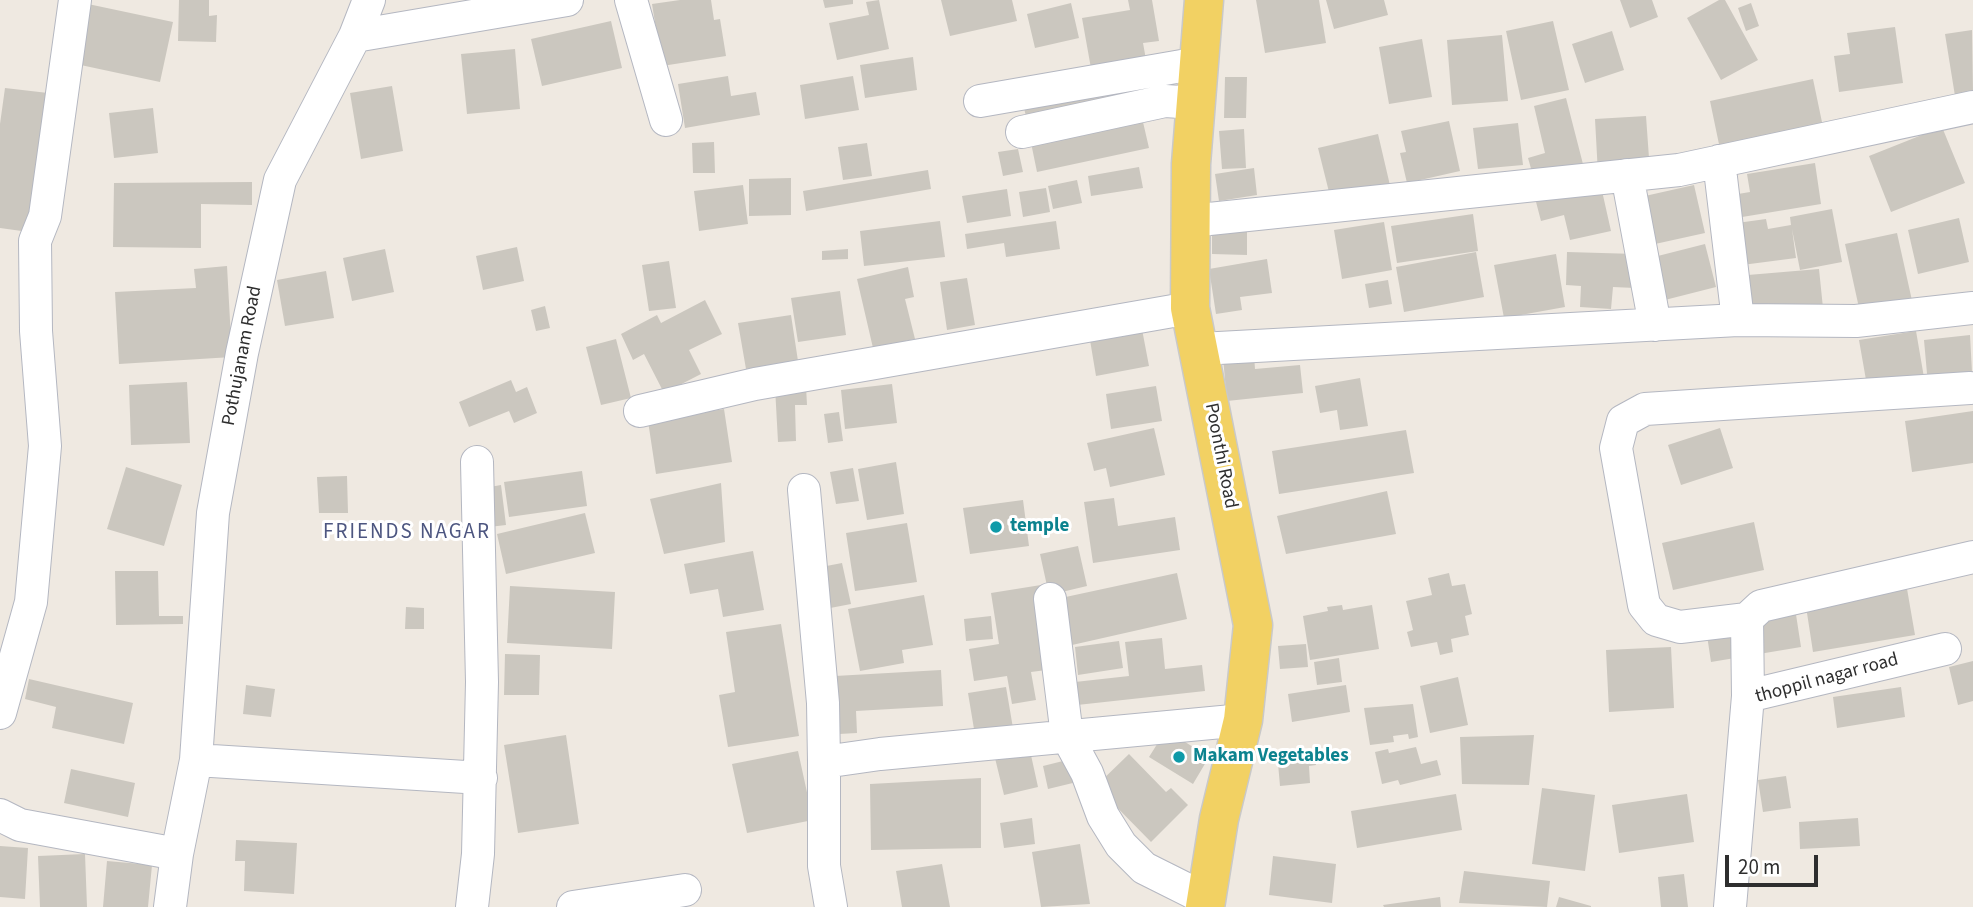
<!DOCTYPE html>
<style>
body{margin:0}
#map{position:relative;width:1973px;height:907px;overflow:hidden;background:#efe9e1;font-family:"Source Sans 3",sans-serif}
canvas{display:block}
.scale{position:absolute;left:1725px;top:855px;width:93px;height:32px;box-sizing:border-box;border:4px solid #2e2e2e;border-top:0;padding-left:9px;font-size:21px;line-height:24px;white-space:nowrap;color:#2e2e2e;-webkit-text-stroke:5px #fff;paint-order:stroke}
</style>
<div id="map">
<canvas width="1973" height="907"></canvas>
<div class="scale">20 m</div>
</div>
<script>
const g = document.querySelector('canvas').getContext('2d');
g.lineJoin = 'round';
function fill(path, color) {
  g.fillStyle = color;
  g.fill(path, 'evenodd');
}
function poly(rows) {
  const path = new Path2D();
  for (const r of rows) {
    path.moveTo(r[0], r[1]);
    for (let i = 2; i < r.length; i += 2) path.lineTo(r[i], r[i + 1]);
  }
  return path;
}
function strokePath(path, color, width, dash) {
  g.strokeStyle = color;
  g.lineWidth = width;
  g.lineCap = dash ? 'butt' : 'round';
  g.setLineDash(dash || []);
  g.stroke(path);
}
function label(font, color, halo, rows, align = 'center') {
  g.font = font + ' "Source Sans 3",sans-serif';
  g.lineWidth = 6;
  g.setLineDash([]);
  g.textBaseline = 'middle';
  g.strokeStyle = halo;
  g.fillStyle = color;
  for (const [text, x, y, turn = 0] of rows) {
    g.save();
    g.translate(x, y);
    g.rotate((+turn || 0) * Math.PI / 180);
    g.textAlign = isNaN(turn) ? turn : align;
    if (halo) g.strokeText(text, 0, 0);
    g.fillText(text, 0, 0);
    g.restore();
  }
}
fill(poly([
 [179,0,209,0,209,16,217,15,216,42,178,41],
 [680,0,711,0,714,20,720,19,726,56,662,66,652,4],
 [823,0,853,0,853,4,825,8],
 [879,0,889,49,837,60,829,23,869,15,866,2],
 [941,0,1012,0,1017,21,950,36],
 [1128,0,1152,0,1159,41,1143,43,1147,65,1092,74,1082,18,1130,10],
 [1256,0,1319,0,1326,43,1265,53],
 [1326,0,1384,0,1388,15,1334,29],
 [1620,0,1652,0,1658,17,1630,28],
 [1719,0,1725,0,1758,60,1721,80,1687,18],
 [1071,3,1079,38,1035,48,1027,14],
 [1751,3,1759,26,1746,31,1738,8],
 [88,4,173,22,160,82,76,64],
 [611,21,622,68,542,86,531,39],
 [1553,21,1569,90,1521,100,1506,31],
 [1895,27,1903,83,1839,92,1834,56,1850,54,1847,33],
 [1972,30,1973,93,1955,96,1945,34],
 [1612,31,1624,70,1585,83,1572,44],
 [1502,35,1508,101,1452,105,1447,40],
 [1422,39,1432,97,1389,104,1379,47],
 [515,49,520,109,467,114,461,54],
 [913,57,917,90,865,98,860,65],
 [728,76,731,96,756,92,760,115,685,128,678,84],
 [853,76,859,110,805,119,800,85],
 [1225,77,1247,77,1246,118,1224,118],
 [1813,79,1823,127,1720,149,1710,101],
 [1139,83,1143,100,1028,125,1024,108],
 [392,86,403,151,361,159,350,93],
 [5,88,48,93,29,232,0,228,0,124],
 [1566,98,1584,168,1534,179,1528,158,1545,153,1534,106],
 [153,108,158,153,114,158,109,113],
 [1140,109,1149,148,1037,172,1029,133],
 [1646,116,1650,172,1598,174,1595,119],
 [1449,121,1460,171,1407,183,1400,153,1406,152,1401,131],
 [1518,123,1523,165,1478,169,1473,128],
 [1942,127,1965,183,1891,212,1869,156],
 [1244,129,1246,168,1222,169,1219,131],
 [1378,134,1392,194,1352,204,1348,188,1329,192,1318,148],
 [714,142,715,173,693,173,692,143],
 [867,143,872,176,843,180,838,147],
 [1018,149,1023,172,1003,176,998,152],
 [1815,163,1821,204,1736,218,1732,195,1750,192,1747,174],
 [1139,167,1143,188,1091,196,1088,176],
 [1254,168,1257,195,1219,201,1215,174],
 [928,170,931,189,806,211,803,191],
 [791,178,791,215,749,216,749,179],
 [1077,180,1082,203,1053,209,1048,186],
 [252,182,252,205,201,204,201,248,113,247,114,183],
 [1600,182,1611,231,1570,240,1564,215,1541,221,1535,198],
 [743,185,748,224,699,231,694,191],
 [1694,185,1705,233,1655,244,1645,196],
 [1046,188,1050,212,1023,217,1019,192],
 [1007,189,1011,216,967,223,962,196],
 [1832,209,1842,262,1800,270,1792,229,1796,258,1742,265,1737,223,1766,219,1768,229,1791,225,1790,217],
 [1473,214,1478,251,1397,263,1391,226],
 [1959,218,1969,262,1918,274,1908,230],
 [940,221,945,257,864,266,860,231],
 [1056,221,1060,249,1006,257,1004,243,967,249,965,234],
 [1212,222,1247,223,1247,255,1212,254],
 [1384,222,1392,270,1342,279,1334,230],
 [1897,233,1913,305,1861,317,1845,244],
 [1705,244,1716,287,1657,302,1646,259],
 [517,247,524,281,483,290,476,256],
 [385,249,394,292,352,301,343,258],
 [848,249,848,259,822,260,822,251],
 [1476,252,1484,297,1404,312,1396,267],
 [1567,252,1636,254,1635,288,1613,287,1611,309,1580,307,1581,286,1566,285],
 [1556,254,1565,307,1504,318,1494,265],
 [1267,259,1272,293,1240,297,1242,310,1216,314,1209,269],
 [669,261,676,308,649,311,642,265],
 [227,266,232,357,119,364,115,292,196,288,194,269],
 [908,267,914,297,905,299,915,339,873,348,857,279],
 [1819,269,1823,308,1740,316,1736,276],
 [326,271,334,318,285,326,277,280],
 [967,278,975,325,947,330,940,282],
 [1388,280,1392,304,1369,308,1365,284],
 [840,291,846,335,798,342,791,298],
 [705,300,722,334,689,350,701,374,664,393,644,354,633,360,621,334,657,315,661,323],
 [545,306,550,328,536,331,531,310],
 [791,315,798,361,746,369,738,323],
 [1141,324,1149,366,1096,376,1089,334],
 [1916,331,1927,395,1891,400,1887,377,1866,380,1859,340],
 [1970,335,1973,391,1929,396,1924,340],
 [616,339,631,398,601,405,586,347],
 [1254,355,1255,369,1300,365,1303,393,1227,401,1223,358],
 [1360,378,1368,426,1340,430,1337,410,1320,413,1315,386],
 [511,380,516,392,527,387,537,413,514,423,509,411,469,427,459,402],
 [187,382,190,443,131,445,129,385],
 [892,384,897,423,845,429,841,390],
 [806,386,807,405,795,405,796,441,778,442,775,387],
 [1156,386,1162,421,1111,429,1106,394],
 [724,409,732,462,656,474,648,421],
 [1973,411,1973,463,1912,472,1905,421],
 [839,412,843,441,828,443,824,414],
 [1154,428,1165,475,1110,487,1106,468,1094,471,1087,443],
 [1720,428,1733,468,1681,485,1668,445],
 [1406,430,1414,473,1279,494,1272,451],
 [896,462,904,514,867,520,858,469],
 [126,467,182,485,164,546,107,529],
 [853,468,859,501,836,504,830,472],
 [582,471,587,506,509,517,504,482],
 [347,476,348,513,319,513,317,477],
 [721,483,725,542,664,554,650,499],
 [501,485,506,525,489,527,484,488],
 [1387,491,1396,534,1286,554,1277,516],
 [1114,498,1118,526,1175,517,1180,550,1093,563,1084,502],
 [1023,500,1029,546,970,554,963,508],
 [585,513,595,553,506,574,497,534],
 [1754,522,1764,570,1673,590,1662,543],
 [907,523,917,582,855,591,846,533],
 [1078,546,1087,586,1049,595,1040,554],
 [753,551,764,610,723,617,718,589,690,594,684,564],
 [842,563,851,604,825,609,816,568],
 [115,571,158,571,159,616,183,616,183,624,116,625],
 [1177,573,1187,619,1072,645,1061,598],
 [1449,573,1452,586,1465,584,1472,614,1465,616,1469,635,1451,639,1453,652,1440,655,1437,642,1411,647,1407,632,1413,630,1406,601,1432,595,1428,578],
 [1906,583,1915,635,1813,652,1805,600],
 [1041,585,1054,669,1031,672,1036,700,1012,704,1007,676,974,681,969,649,999,644,991,593],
 [510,586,615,592,612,649,507,643],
 [924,595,933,645,902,650,904,663,860,671,848,609],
 [1342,605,1343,610,1372,605,1379,649,1310,660,1303,616,1328,611,1327,607],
 [406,607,424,608,424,629,405,629],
 [1795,608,1801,647,1711,662,1705,622],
 [991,616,993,639,966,641,964,619],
 [781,624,799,736,728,747,719,695,735,692,726,632],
 [1162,638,1165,669,1202,665,1205,691,1068,706,1066,683,1129,676,1125,642],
 [1119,641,1123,668,1078,675,1075,647],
 [1306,644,1308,667,1280,669,1278,646],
 [1671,647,1674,708,1609,712,1606,650],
 [505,654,540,655,539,695,504,695],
 [1339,658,1342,682,1317,685,1314,662],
 [1973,661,1973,701,1958,705,1949,667],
 [941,670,943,706,856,711,857,733,839,734,835,676],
 [1458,677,1468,725,1430,733,1420,686],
 [29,679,133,703,124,744,52,728,56,707,25,699],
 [246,685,275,689,271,717,243,714],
 [1346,685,1350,712,1292,722,1288,694],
 [1006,687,1014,734,976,741,968,693],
 [1901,687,1905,717,1837,728,1833,697],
 [1413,704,1418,737,1409,739,1408,734,1393,736,1394,742,1370,745,1364,708],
 [1166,730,1209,757,1193,784,1149,757],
 [566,735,579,824,518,833,504,745],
 [1534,735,1529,785,1462,784,1460,737],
 [1029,746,1038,787,1004,795,994,754],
 [1416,747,1421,764,1437,760,1441,775,1400,785,1398,780,1382,784,1375,752,1388,749,1389,753],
 [1314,749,1316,765,1309,766,1310,783,1280,786,1277,752],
 [798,751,813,820,747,833,732,764],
 [1129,754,1166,792,1171,788,1188,805,1151,842,1096,786],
 [1075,758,1081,781,1048,789,1043,766],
 [71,769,135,783,128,817,64,803],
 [1786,776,1791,808,1763,812,1758,780],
 [981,778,981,848,871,850,870,784],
 [1542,788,1595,795,1585,871,1532,864],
 [1456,794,1462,830,1357,848,1351,811],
 [1687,794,1694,842,1619,853,1612,805],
 [1032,818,1035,844,1004,848,1000,823],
 [1858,818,1860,846,1800,849,1799,822],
 [236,840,297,843,294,894,244,891,245,861,235,861],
 [1080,844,1090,904,1041,907,1032,852],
 [0,846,28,848,25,899,0,897],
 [85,854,87,907,40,907,38,856],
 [1273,856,1336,864,1332,903,1269,895],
 [107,861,152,865,148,907,103,907],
 [942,864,950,907,902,907,896,871],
 [1464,871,1550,881,1547,907,1459,903],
 [1684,874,1688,907,1661,907,1658,877],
 [1440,897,1441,907,1384,907,1383,905],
 [1559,897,1591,906,1591,907,1556,907]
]), '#cbc7bf');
const minor = poly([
 [631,0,666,120],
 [355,36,369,0],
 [980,101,1199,63],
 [1022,132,1165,101,1196,103],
 [1719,161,1738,320],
 [1627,175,1655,325],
 [1190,221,1679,170,1973,107],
 [1200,349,1738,320,1856,321,1973,308],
 [640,411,755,384,1190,308],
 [804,490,823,703,824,762,880,754,1243,720],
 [1050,599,1067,736,1087,773,1103,816,1121,845,1144,868,1204,898],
 [1747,619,1680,627,1656,620,1644,605,1616,448,1623,421,1645,409,1970,388],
 [1748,696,1747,619,1761,606,1973,557],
 [0,713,31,602,45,446,36,331,35,241,45,216,75,0],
 [196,760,481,778],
 [824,762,824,866,831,907],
 [0,815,20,825,177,854],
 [170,907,177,854,196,760,213,513,242,353,280,180,355,36,567,0],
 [472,907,478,854,482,682,477,462],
 [573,907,685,890],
 [1730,907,1748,696,1945,649]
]);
const major = poly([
 [1204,0,1191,164,1190,308,1253,625,1243,720,1219,819,1205,907]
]);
strokePath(minor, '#b4b7c1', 34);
strokePath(major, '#c9c9c9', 41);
strokePath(minor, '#fff', 32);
strokePath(major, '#f2d163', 38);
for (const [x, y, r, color] of [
 [996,527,7,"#0f9aa8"],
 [1179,757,7,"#0f9aa8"]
]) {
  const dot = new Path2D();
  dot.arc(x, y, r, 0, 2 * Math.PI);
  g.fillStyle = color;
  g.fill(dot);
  strokePath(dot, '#fff', 2.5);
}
label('19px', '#2e2e2e', '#fff', [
 ["Pothujanam Road",243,356,-79],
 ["Poonthi Road",1220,456,79],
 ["thoppil nagar road",1827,679,-15]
]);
label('bold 19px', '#0d838f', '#fff', [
 ["temple",1010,527],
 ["Makam Vegetables",1193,757]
], 'left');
g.letterSpacing = '2px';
label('21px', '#4d5680', '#fff', [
 ["FRIENDS NAGAR",407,533]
]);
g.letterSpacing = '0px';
</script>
